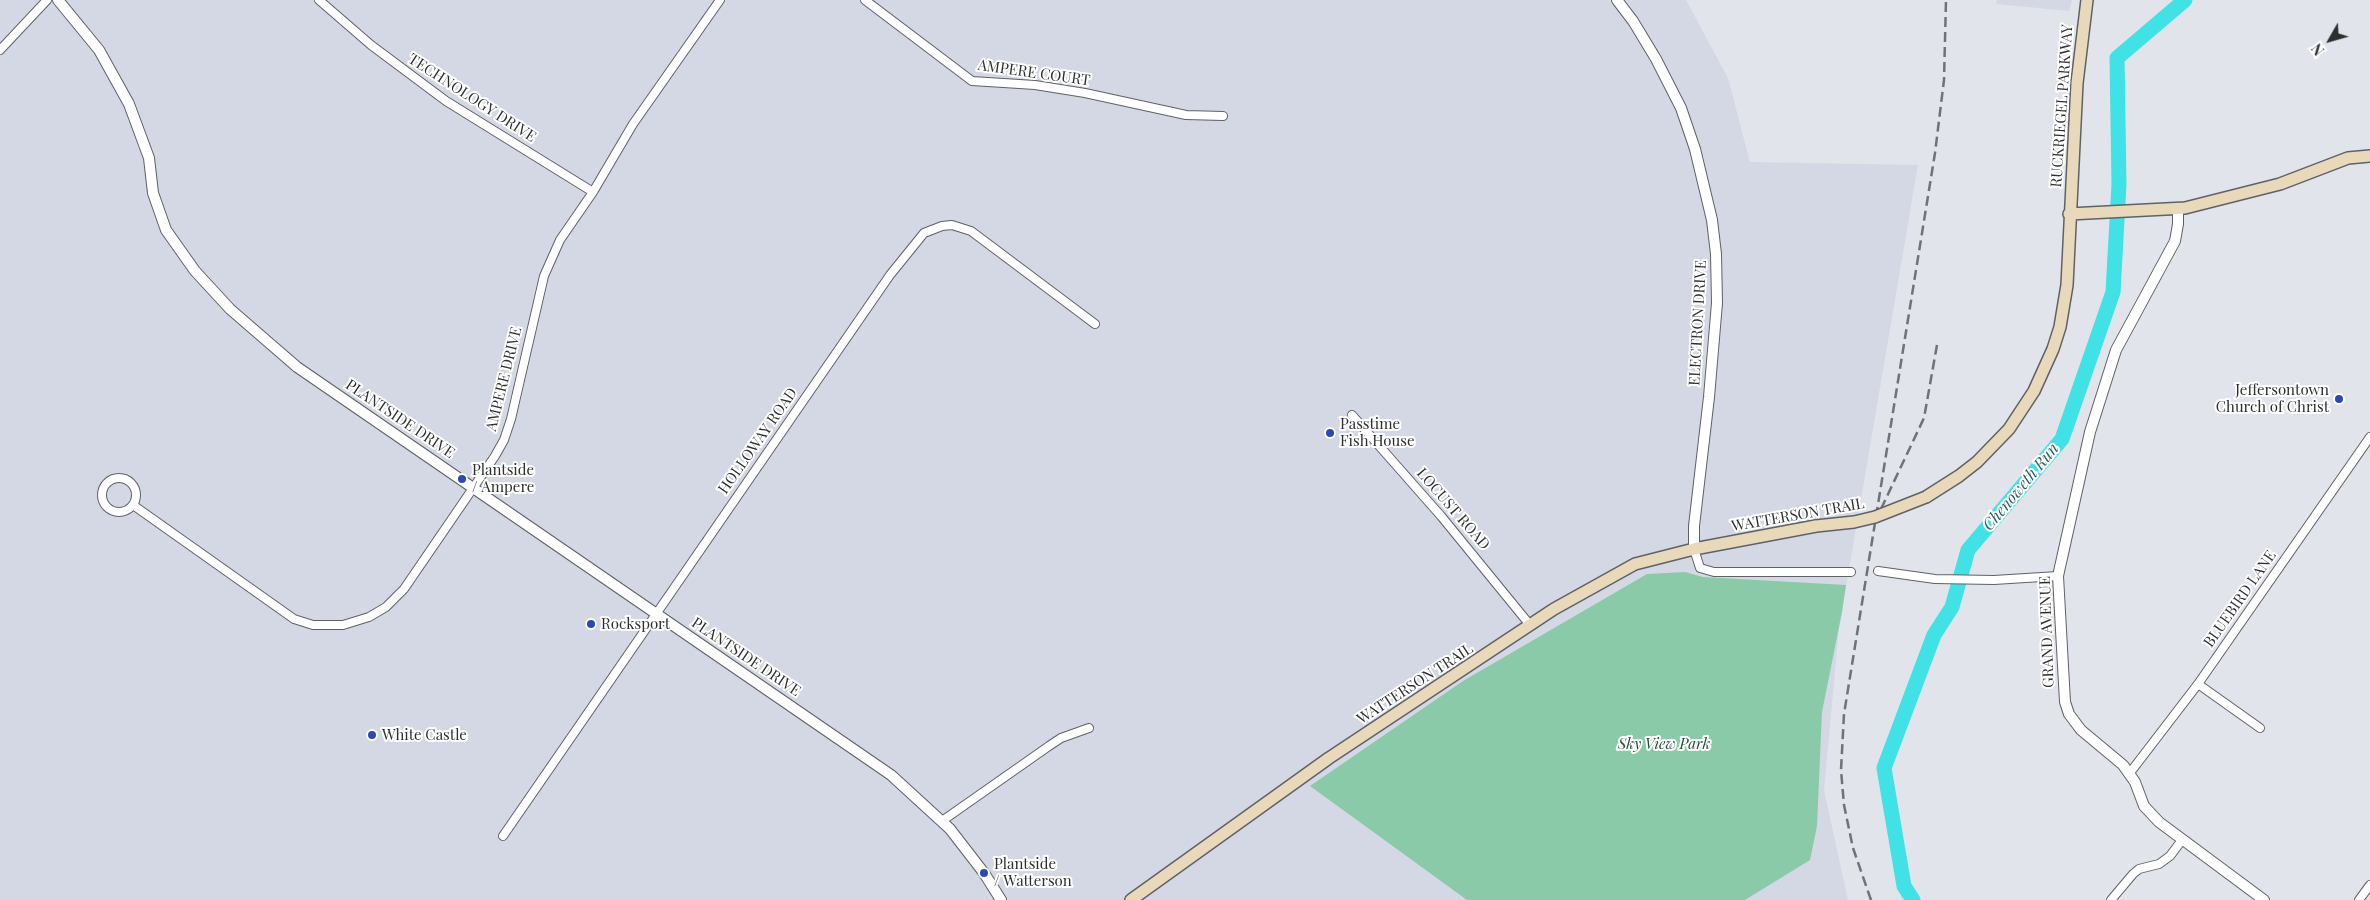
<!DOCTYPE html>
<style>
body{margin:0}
#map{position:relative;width:2370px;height:900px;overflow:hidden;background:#e2e4eb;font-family:"Playfair Display",serif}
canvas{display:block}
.north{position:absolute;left:2305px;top:15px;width:50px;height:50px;-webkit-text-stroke:4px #fff;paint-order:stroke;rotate:232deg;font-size:14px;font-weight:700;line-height:20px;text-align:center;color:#2d2e30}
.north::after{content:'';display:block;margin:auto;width:18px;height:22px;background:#2d2e30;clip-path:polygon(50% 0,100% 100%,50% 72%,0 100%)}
</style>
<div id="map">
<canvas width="2370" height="900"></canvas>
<div class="north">N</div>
</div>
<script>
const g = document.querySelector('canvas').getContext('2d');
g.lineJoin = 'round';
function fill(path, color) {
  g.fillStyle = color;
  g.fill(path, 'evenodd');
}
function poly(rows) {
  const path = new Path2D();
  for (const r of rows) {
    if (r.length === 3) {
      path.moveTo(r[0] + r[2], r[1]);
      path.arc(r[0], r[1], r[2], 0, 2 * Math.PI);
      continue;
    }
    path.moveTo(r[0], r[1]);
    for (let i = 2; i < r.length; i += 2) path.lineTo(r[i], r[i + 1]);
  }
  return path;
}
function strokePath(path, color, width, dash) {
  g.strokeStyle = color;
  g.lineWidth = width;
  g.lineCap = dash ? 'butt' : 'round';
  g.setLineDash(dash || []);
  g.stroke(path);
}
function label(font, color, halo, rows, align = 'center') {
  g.font = font + ' "Playfair Display",serif';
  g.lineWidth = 4;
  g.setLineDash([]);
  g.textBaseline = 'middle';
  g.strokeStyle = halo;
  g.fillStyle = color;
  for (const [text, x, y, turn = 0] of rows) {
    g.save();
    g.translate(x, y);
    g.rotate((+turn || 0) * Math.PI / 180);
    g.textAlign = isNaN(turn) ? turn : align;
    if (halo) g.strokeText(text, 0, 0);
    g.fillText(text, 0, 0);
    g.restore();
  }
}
fill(poly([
 [0,0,1686,0,1728,78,1750,162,1918,165,1839,628,1824,790,1848,900,0,900],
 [1997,0,2072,0,2069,11,1996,4]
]), '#d4d8e4');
fill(poly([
 [1685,572,1703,577,1846,585,1842,612,1822,712,1817,826,1810,860,1745,900,1467,900,1310,786,1463,681,1647,574]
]), '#8acaa8');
strokePath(poly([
 [1913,900,1904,886,1884,768,1934,635,1952,607,1968,550,2062,439,2113,292,2119,184,2117,58,2185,0]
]), '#40e2e5', 15);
const minor = poly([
 [319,0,371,45,446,101,593,192],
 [865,0,972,81,1035,85,1085,93,1186,115,1223,116],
 [0,50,47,0],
 [1352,415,1441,516,1530,625],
 [119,495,17],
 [133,505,294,619,313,625,343,625,369,617,386,607,404,589,495,456,504,440,511,419,544,276,560,240,593,192,633,124,720,0],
 [1694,549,1700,568,1714,572,1851,572],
 [1878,571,1935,579,1994,580,2058,576],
 [2198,684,2260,728],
 [2129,774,2198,684,2370,437],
 [942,821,1049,746,1061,738,1089,728],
 [503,836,890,275,924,233,942,226,952,225,971,231,1095,324],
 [2111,900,2133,874,2139,869,2159,864,2170,856,2182,840],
 [2359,900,2370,885]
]);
const tertiary = poly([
 [58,0,99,50,129,104,149,158,153,193,166,230,195,271,230,309,297,367,891,775,950,829,984,873,1001,900],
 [1617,0,1633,21,1656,59,1681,108,1695,149,1712,220,1716,254,1717,303,1709,397,1694,526,1694,549],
 [2178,208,2178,224,2175,241,2116,350,2090,432,2058,576,2065,702,2069,714,2081,730,2123,765,2135,782,2144,806,2159,822,2264,900]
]);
const secondary = poly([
 [2069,214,2185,208,2280,184,2348,158,2370,156],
 [1926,497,1959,476,1977,462,2009,429,2034,391,2053,349,2060,327,2067,285,2077,83,2087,0],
 [1131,900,1329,758,1554,609,1635,564,1694,549,1816,526]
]);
strokePath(minor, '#5f6166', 10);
strokePath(tertiary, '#5f6166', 12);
strokePath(secondary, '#5f6166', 14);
strokePath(minor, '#fff', 8);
strokePath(tertiary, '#fff', 10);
strokePath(secondary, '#e8d9bb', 11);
strokePath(poly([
 [1881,509,1924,418,1937,345],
 [1871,900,1853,848,1844,805,1841,770,1844,714,1935,153,1944,80,1946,0]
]), '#717276', 2.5, [10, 5]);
const secondaryBridge = poly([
 [1816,526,1854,522,1875,517,1926,497]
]);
strokePath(secondaryBridge, '#5f6166', 14, []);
strokePath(secondaryBridge, '#e8d9bb', 11);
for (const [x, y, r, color] of [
 [2339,399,5,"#2a49b9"],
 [1330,433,5,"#2a49b9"],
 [462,479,5,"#2a49b9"],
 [591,624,5,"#2a49b9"],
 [372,735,5,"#2a49b9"],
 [984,873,5,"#2a49b9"]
]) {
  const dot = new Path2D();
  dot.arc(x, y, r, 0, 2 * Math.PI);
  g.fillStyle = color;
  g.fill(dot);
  strokePath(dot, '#fff', 2);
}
label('15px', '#2d2e30', '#fff', [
 ["AMPERE COURT",1034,73,8],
 ["TECHNOLOGY DRIVE",472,98,33],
 ["RUCKRIEGEL PARKWAY",2062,106,-86],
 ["ELECTRON DRIVE",1698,323,-87],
 ["AMPERE DRIVE",504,379,-76],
 ["PLANTSIDE DRIVE",400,419,34],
 ["HOLLOWAY ROAD",758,441,-55],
 ["LOCUST ROAD",1453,509,49],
 ["WATTERSON TRAIL",1798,515,-10],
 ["BLUEBIRD LANE",2240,599,-55],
 ["GRAND AVENUE",2047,632,-92],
 ["PLANTSIDE DRIVE",746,657,34],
 ["WATTERSON TRAIL",1415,684,-33]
]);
label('15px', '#2d2e30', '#fff', [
 ["Jeffersontown",2329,390,"right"],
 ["Church of Christ",2329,407,"right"],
 ["Passtime",1340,424],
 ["Fish House",1340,441],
 ["Plantside",472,470],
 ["/ Ampere",472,487],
 ["Rocksport",601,624],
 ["White Castle",382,735],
 ["Plantside",994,864],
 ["/ Watterson",994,881]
], 'left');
label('italic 15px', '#1e4c36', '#fff', [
 ["Sky View Park",1664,744]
]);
label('italic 16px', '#236263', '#fff', [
 ["Chenoweth Run",2021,487,-50]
]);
</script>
